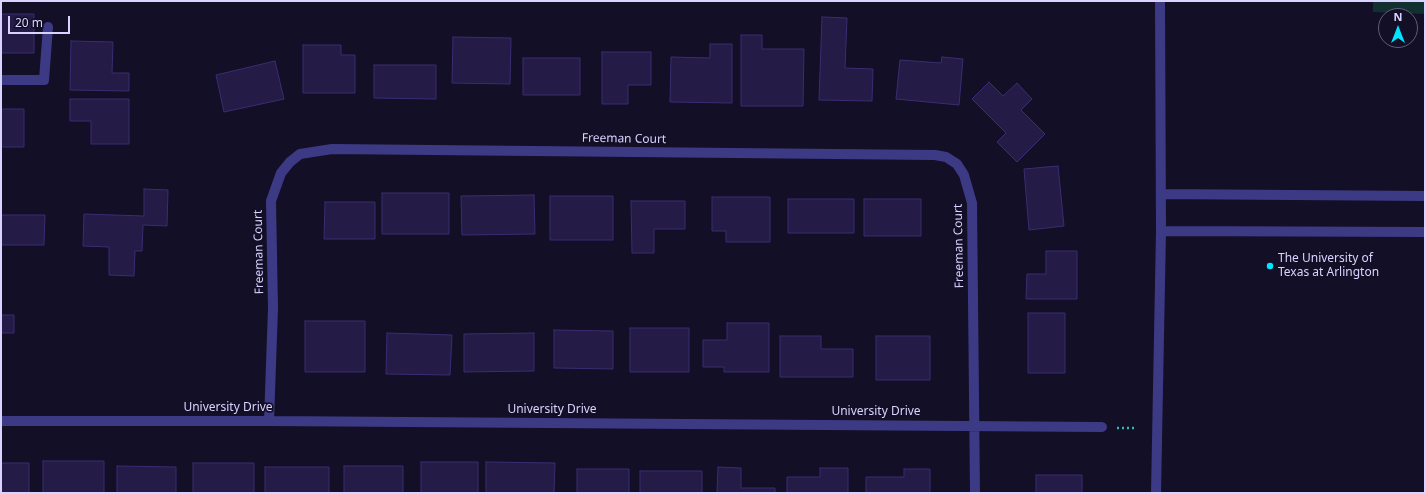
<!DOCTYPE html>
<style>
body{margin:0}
#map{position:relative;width:1426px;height:494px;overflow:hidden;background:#130f26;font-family:"Noto Sans",sans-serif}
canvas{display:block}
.frame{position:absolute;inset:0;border:2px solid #d9d4ff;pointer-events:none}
.north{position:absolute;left:1378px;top:8px;width:40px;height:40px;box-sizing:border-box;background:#130f26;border:1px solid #625e7d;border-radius:50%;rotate:0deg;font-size:11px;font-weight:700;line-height:16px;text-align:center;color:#d9d4ff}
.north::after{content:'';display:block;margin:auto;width:14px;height:18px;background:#00e5ff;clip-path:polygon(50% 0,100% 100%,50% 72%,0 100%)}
.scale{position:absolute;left:8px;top:16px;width:62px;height:18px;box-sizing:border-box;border:2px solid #d9d4ff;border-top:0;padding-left:5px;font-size:12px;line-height:14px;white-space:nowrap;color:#d9d4ff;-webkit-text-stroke:3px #130f26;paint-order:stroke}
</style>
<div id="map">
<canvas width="1426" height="494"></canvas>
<div class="frame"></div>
<div class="north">N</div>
<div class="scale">20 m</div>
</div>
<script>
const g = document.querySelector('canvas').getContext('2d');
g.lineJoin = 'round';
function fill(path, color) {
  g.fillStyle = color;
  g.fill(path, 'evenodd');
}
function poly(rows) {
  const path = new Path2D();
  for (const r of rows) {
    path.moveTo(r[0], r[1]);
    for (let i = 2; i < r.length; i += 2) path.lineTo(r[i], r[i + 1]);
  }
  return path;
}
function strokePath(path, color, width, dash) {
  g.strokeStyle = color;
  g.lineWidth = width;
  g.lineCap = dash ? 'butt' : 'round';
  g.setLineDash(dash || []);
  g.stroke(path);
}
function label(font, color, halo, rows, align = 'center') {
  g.font = font + ' "Noto Sans",sans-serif';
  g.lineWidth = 3.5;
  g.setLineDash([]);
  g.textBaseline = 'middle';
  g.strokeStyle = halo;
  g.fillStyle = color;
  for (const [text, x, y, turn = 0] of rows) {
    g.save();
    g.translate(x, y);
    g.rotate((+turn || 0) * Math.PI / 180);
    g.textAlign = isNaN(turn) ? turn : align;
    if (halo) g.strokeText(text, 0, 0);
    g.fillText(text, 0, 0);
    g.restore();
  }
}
fill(poly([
 [1373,1,1425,1,1425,14,1373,12]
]), '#12302f');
const building = poly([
 [1,14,34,14,34,53,1,53,1,14],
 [822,17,847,18,845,68,873,69,872,101,819,100,822,17],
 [741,35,762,35,762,49,804,49,803,106,741,106,741,35],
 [453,37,511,38,510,84,452,83,453,37],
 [71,41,113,42,112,73,129,73,129,91,70,90,71,41],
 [710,44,732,44,732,103,670,102,671,57,710,58,710,44],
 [303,45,341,45,341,55,355,55,355,93,303,93,303,45],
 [602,52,651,52,651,85,628,85,628,104,602,104,602,52],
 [942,57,963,59,959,105,896,99,900,60,941,63,942,57],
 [523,58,580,58,580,95,523,95,523,58],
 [275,61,284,99,224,112,216,75,275,61],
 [374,65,436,65,436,99,374,98,374,65],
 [989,82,1003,96,1017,83,1032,99,1021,110,1045,134,1017,162,997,142,1006,133,972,99,989,82],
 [70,99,129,99,129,144,91,144,91,121,70,121,70,99],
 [1,109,24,109,24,147,1,147,1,109],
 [1058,166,1064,226,1029,230,1024,169,1058,166],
 [144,189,168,190,167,226,143,225,142,251,135,251,134,276,109,275,109,247,83,246,84,214,144,216,144,189],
 [382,193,449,193,449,234,382,234,382,193],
 [534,195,535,234,462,235,461,196,534,195],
 [550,196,613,196,613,240,550,240,550,196],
 [712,197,770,197,770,242,726,242,726,231,712,231,712,197],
 [788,199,854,199,854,233,788,233,788,199],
 [864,199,921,199,921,236,864,236,864,199],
 [631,201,685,201,685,229,654,229,654,253,632,253,631,201],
 [325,202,375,202,375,239,324,239,325,202],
 [1,215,45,215,44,245,1,245,1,215],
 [1046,251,1077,251,1077,299,1026,299,1027,274,1046,274,1046,251],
 [1028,313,1065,313,1065,373,1028,373,1028,313],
 [1,315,14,315,14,333,1,333,1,315],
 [305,321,365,321,365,372,305,372,305,321],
 [727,323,769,323,769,372,724,372,724,367,703,367,703,340,727,340,727,323],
 [630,328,689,328,689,372,630,372,630,328],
 [554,330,613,331,613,369,554,368,554,330],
 [387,333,452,335,450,375,386,374,387,333],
 [534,333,534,371,464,372,464,334,534,333],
 [780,336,821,336,821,349,853,349,853,377,780,377,780,336],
 [876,336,930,336,930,380,876,380,876,336],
 [43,461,104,461,104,493,43,493,43,461],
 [421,462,478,462,478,493,421,493,421,462],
 [486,462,555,463,554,493,486,493,486,462],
 [1,463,29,463,29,493,1,493,1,463],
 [193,463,254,463,254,493,193,493,193,463],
 [117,466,176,467,176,493,117,493,117,466],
 [344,466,403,466,403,493,344,493,344,466],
 [265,467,329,467,329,493,265,493,265,467],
 [718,467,741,468,741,488,775,488,775,493,717,493,718,467],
 [820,468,848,468,848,493,787,493,787,477,820,477,820,468],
 [577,469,629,469,629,493,577,493,577,469],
 [904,469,930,469,930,493,866,493,866,477,904,477,904,469],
 [640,471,702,471,702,493,640,493,640,471],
 [1036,475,1082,475,1082,493,1036,493,1036,475]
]);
fill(building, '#241b47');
strokePath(building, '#3b2d73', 1);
strokePath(poly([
 [1117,428,1137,428]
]), '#2fb8b0', 2.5, [2, 3]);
strokePath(poly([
 [1,80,44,80,48,27],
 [1161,194,1425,196],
 [1161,231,1425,232],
 [1156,493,1161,231,1160,1]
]), '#3d3a85', 10);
strokePath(poly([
 [1,421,269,421,1102,427],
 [269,421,273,308,271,201,281,173,290,162,300,154,332,149,935,155,946,157,957,164,964,175,972,203,975,493]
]), '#3d3a85', 10);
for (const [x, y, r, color] of [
 [1270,266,4,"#00e5ff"]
]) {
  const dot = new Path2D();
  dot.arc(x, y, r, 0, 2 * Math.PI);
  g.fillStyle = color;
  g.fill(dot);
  strokePath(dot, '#130f26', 1.5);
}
label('12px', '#d9d4ff', '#130f26', [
 ["Freeman Court",624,139,1],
 ["Freeman Court",959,246,-91],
 ["Freeman Court",259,252,-91],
 ["University Drive",228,408],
 ["University Drive",552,410],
 ["University Drive",876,412]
]);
label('12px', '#d9d4ff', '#130f26', [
 ["The University of",1278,259],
 ["Texas at Arlington",1278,273]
], 'left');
</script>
